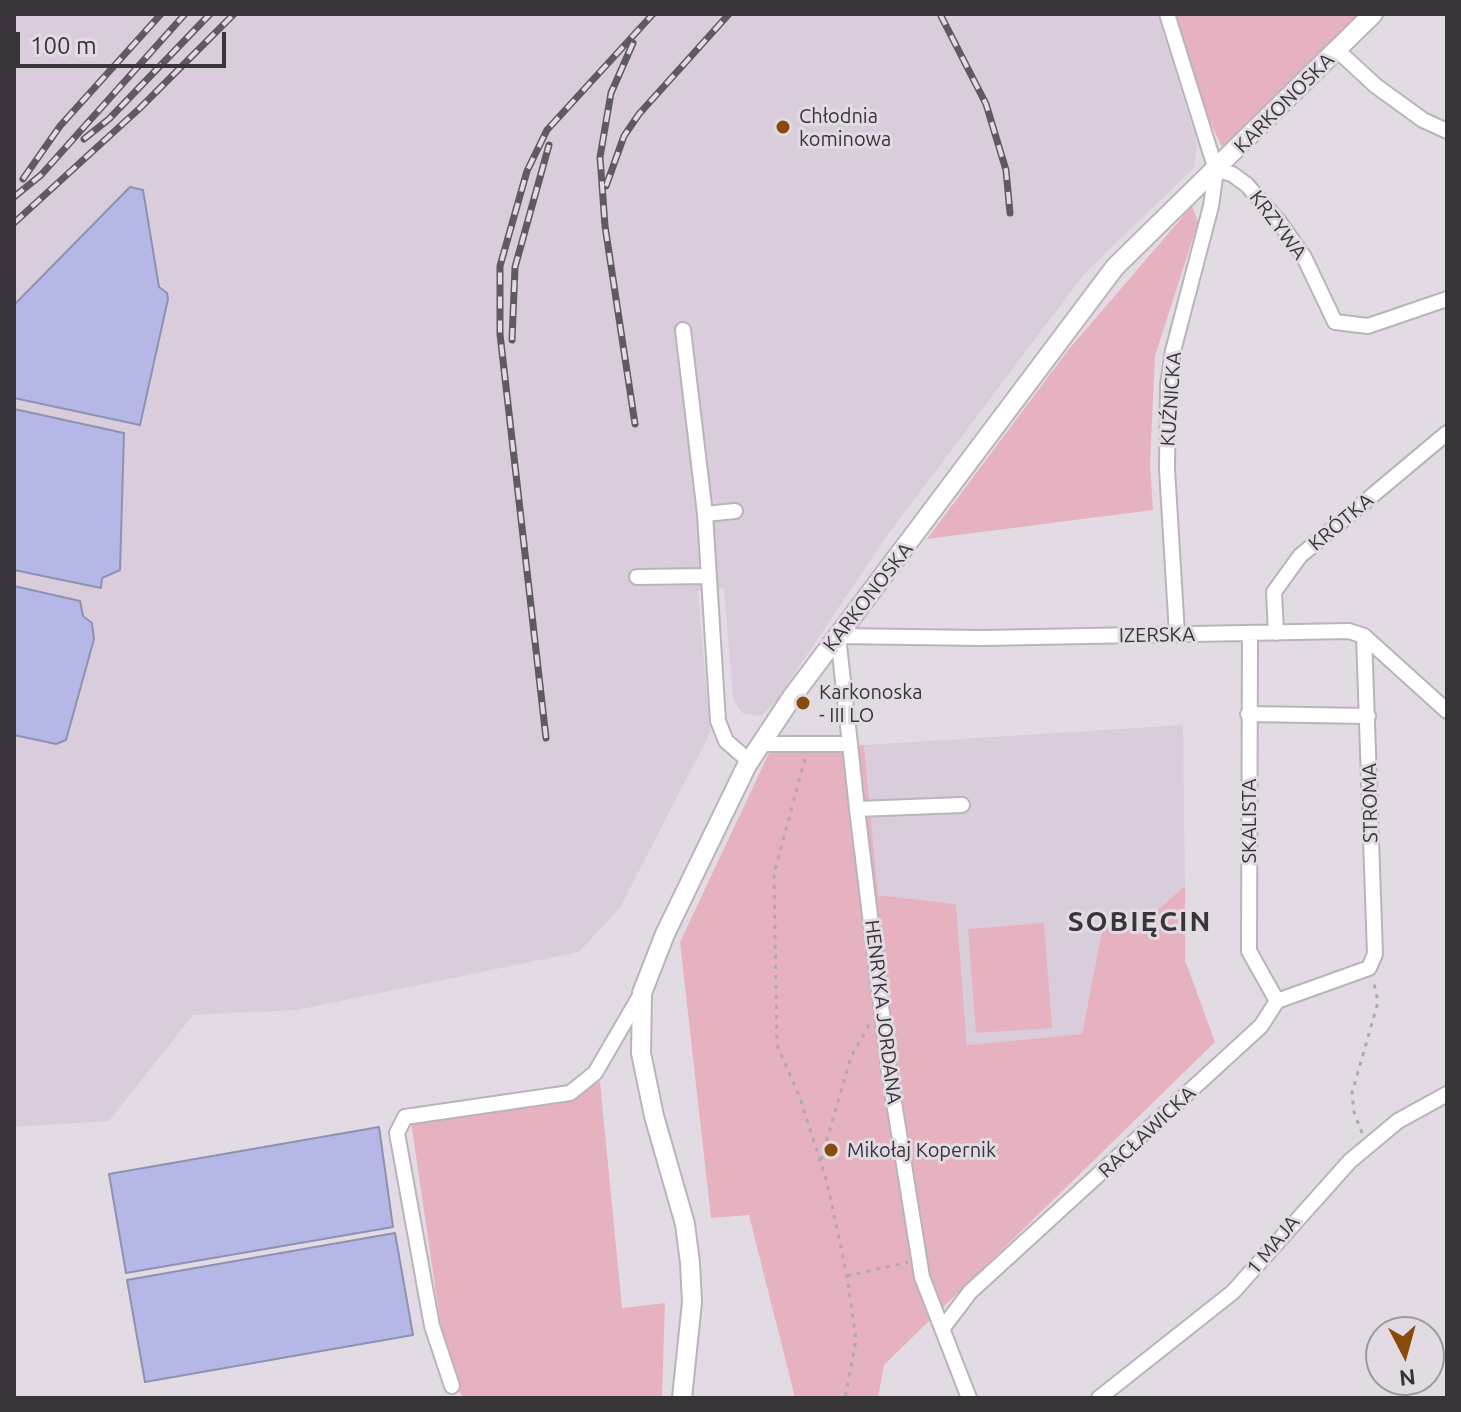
<!DOCTYPE html>
<meta charset="utf-8">
<style>
body{margin:0}
#map{position:relative;width:1461px;height:1412px;overflow:hidden;background:#e3dbe4;font-family:Ubuntu,sans-serif}
canvas{display:block}
.frame{position:absolute;inset:0;border:16px solid #373538;pointer-events:none}
.north{position:absolute;left:1365px;top:1316px;width:80px;height:80px;box-sizing:border-box;background:#e3dbe4;border:2px solid #9e999f;border-radius:50%;rotate:174deg;font-size:22px;font-weight:700;line-height:32px;text-align:center;color:#373538}
.north::after{content:'';display:block;margin:auto;width:28px;height:36px;background:#884b09;clip-path:polygon(50% 0,100% 100%,50% 72%,0 100%)}
.scale{position:absolute;left:16px;top:32px;width:210px;height:36px;box-sizing:border-box;border:4px solid #373538;border-top:0;padding-left:10px;font-size:24px;line-height:28px;white-space:nowrap;color:#373538;-webkit-text-stroke:6px #e3dbe4;paint-order:stroke}
</style>
<div id="map">
<canvas width="1461" height="1412"></canvas>
<div class="frame"></div>
<div class="north">N</div>
<div class="scale">100 m</div>
</div>
<script>
const g = document.querySelector('canvas').getContext('2d');
g.lineJoin = 'round';
function fill(path, color) {
  g.fillStyle = color;
  g.fill(path, 'evenodd');
}
function poly(rows) {
  const path = new Path2D();
  for (const r of rows) {
    path.moveTo(r[0], r[1]);
    for (let i = 2; i < r.length; i += 2) path.lineTo(r[i], r[i + 1]);
  }
  return path;
}
function strokePath(path, color, width, dash) {
  g.strokeStyle = color;
  g.lineWidth = width;
  g.lineCap = dash ? 'butt' : 'round';
  g.setLineDash(dash || []);
  g.stroke(path);
}
function label(font, color, halo, rows, align = 'center') {
  g.font = font + ' Ubuntu,sans-serif';
  g.lineWidth = 6;
  g.setLineDash([]);
  g.textBaseline = 'middle';
  g.strokeStyle = halo;
  g.fillStyle = color;
  for (const [text, x, y, turn = 0] of rows) {
    g.save();
    g.translate(x, y);
    g.rotate((+turn || 0) * Math.PI / 180);
    g.textAlign = isNaN(turn) ? turn : align;
    if (halo) g.strokeText(text, 0, 0);
    g.fillText(text, 0, 0);
    g.restore();
  }
}
fill(poly([
 [14,14,1157,14,1197,142,1194,168,1085,273,886,537,776,701,761,716,742,713,733,699,724,588,698,591,710,733,620,908,579,952,297,1010,193,1015,109,1121,14,1127],
 [1183,725,1185,886,1155,912,1103,925,1082,1034,967,1045,956,904,878,895,864,745]
]), '#d9cddc');
fill(poly([
 [1170,14,1363,14,1223,149,1202,105],
 [1192,206,1198,222,1155,356,1150,463,1153,510,927,539,1069,349],
 [864,745,878,895,956,904,967,1045,1082,1034,1103,925,1155,912,1185,886,1185,960,1215,1042,884,1365,878,1398,795,1398,749,1215,711,1218,680,942,770,751],
 [1044,923,1052,1028,976,1033,968,929],
 [600,1082,622,1308,665,1303,662,1398,463,1398,447,1368,409,1108]
]), '#e7b2c0');
const water = poly([
 [130,187,143,190,159,287,167,293,168,299,140,425,14,398,14,305,130,187],
 [14,409,124,433,120,570,102,578,101,588,14,570,14,409],
 [14,586,80,601,83,616,92,623,94,639,66,740,56,744,14,735,14,586],
 [379,1127,393,1227,126,1273,109,1174,379,1127],
 [395,1233,413,1335,145,1382,127,1280,395,1233]
]);
fill(water, '#b5b8e7');
strokePath(water, '#8f91b2', 2);
const minor = poly([
 [1167,14,1216,170,1211,206,1173,351,1168,385,1167,469,1177,634],
 [1337,50,1376,86,1423,120,1447,131],
 [1216,170,1232,174,1247,185,1280,223,1304,257,1335,322,1368,326,1447,299],
 [683,330,705,514,718,721,726,741,749,761],
 [705,514,735,511],
 [637,577,707,576],
 [1276,633,1274,592,1300,556,1447,433],
 [1250,634,1249,951,1277,1001],
 [1248,714,1368,716],
 [760,744,850,744,838,636,982,638,1349,631,1364,636,1447,711],
 [850,744,857,809,962,805],
 [857,809,889,1071,922,1277,969,1398],
 [942,1329,970,1292,1261,1026,1277,1001,1369,968,1375,954,1364,636],
 [452,1386,432,1326,397,1133,405,1117,570,1093,595,1073,641,994],
 [1099,1398,1233,1292,1350,1161,1398,1121,1447,1094]
]);
const major = poly([
 [682,1398,692,1302,690,1263,685,1224,654,1116,641,1053,642,993,665,934,747,765,792,697,1115,267,1373,14]
]);
strokePath(minor, '#bab3bc', 18);
strokePath(major, '#bab3bc', 22);
strokePath(poly([
 [805,759,774,874,777,1045,800,1098,827,1182,847,1276,856,1340,845,1398],
 [1362,1133,1354,1112,1352,1093,1378,1002,1373,979],
 [821,1160,851,1057,869,1025],
 [847,1276,908,1262]
]), '#afa9b0', 3, [4, 6]);
strokePath(minor, '#fff', 14);
strokePath(major, '#fff', 18);
const rail = poly([
 [940,14,986,104,1006,170,1010,213],
 [633,43,611,93,600,157,605,226,635,424],
 [84,139,109,119,210,14],
 [23,179,60,126,161,14],
 [606,186,624,136,639,114,729,14],
 [14,197,41,175,185,14],
 [14,223,140,108,234,14],
 [512,340,515,267,549,145],
 [546,738,500,334,500,266,527,171,547,130,653,14]
]);
strokePath(rail, '#5e5a5f', 7);
strokePath(rail, '#e3dbe4', 4, [12]);
for (const [x, y, r, color] of [
 [783,127,8,"#884b09"],
 [803,703,8,"#884b09"],
 [831,1150,8,"#884b09"]
]) {
  const dot = new Path2D();
  dot.arc(x, y, r, 0, 2 * Math.PI);
  g.fillStyle = color;
  g.fill(dot);
  strokePath(dot, '#e3dbe4', 3);
}
label('20px', '#373538', '#e3dbe4', [
 ["KARKONOSKA",1284,103,-45],
 ["KRZYWA",1278,225,53],
 ["KUŹNICKA",1171,399,-86],
 ["KRÓTKA",1341,522,-40],
 ["KARKONOSKA",868,597,-52],
 ["IZERSKA",1157,635,-1],
 ["STROMA",1370,803,-91],
 ["SKALISTA",1249,821,-90],
 ["HENRYKA JORDANA",883,1012,83],
 ["RACŁAWICKA",1147,1132,-43],
 ["1 MAJA",1273,1245,-50]
]);
label('20px', '#373538', '#e3dbe4', [
 ["Chłodnia",799,116],
 ["kominowa",799,139],
 ["Karkonoska",819,692],
 ["- III LO",819,715],
 ["Mikołaj Kopernik",847,1150]
], 'left');
g.letterSpacing = '2px';
label('bold 28px', '#373538', '#e3dbe4', [
 ["SOBIĘCIN",1140,922]
]);
g.letterSpacing = '0px';
</script>
